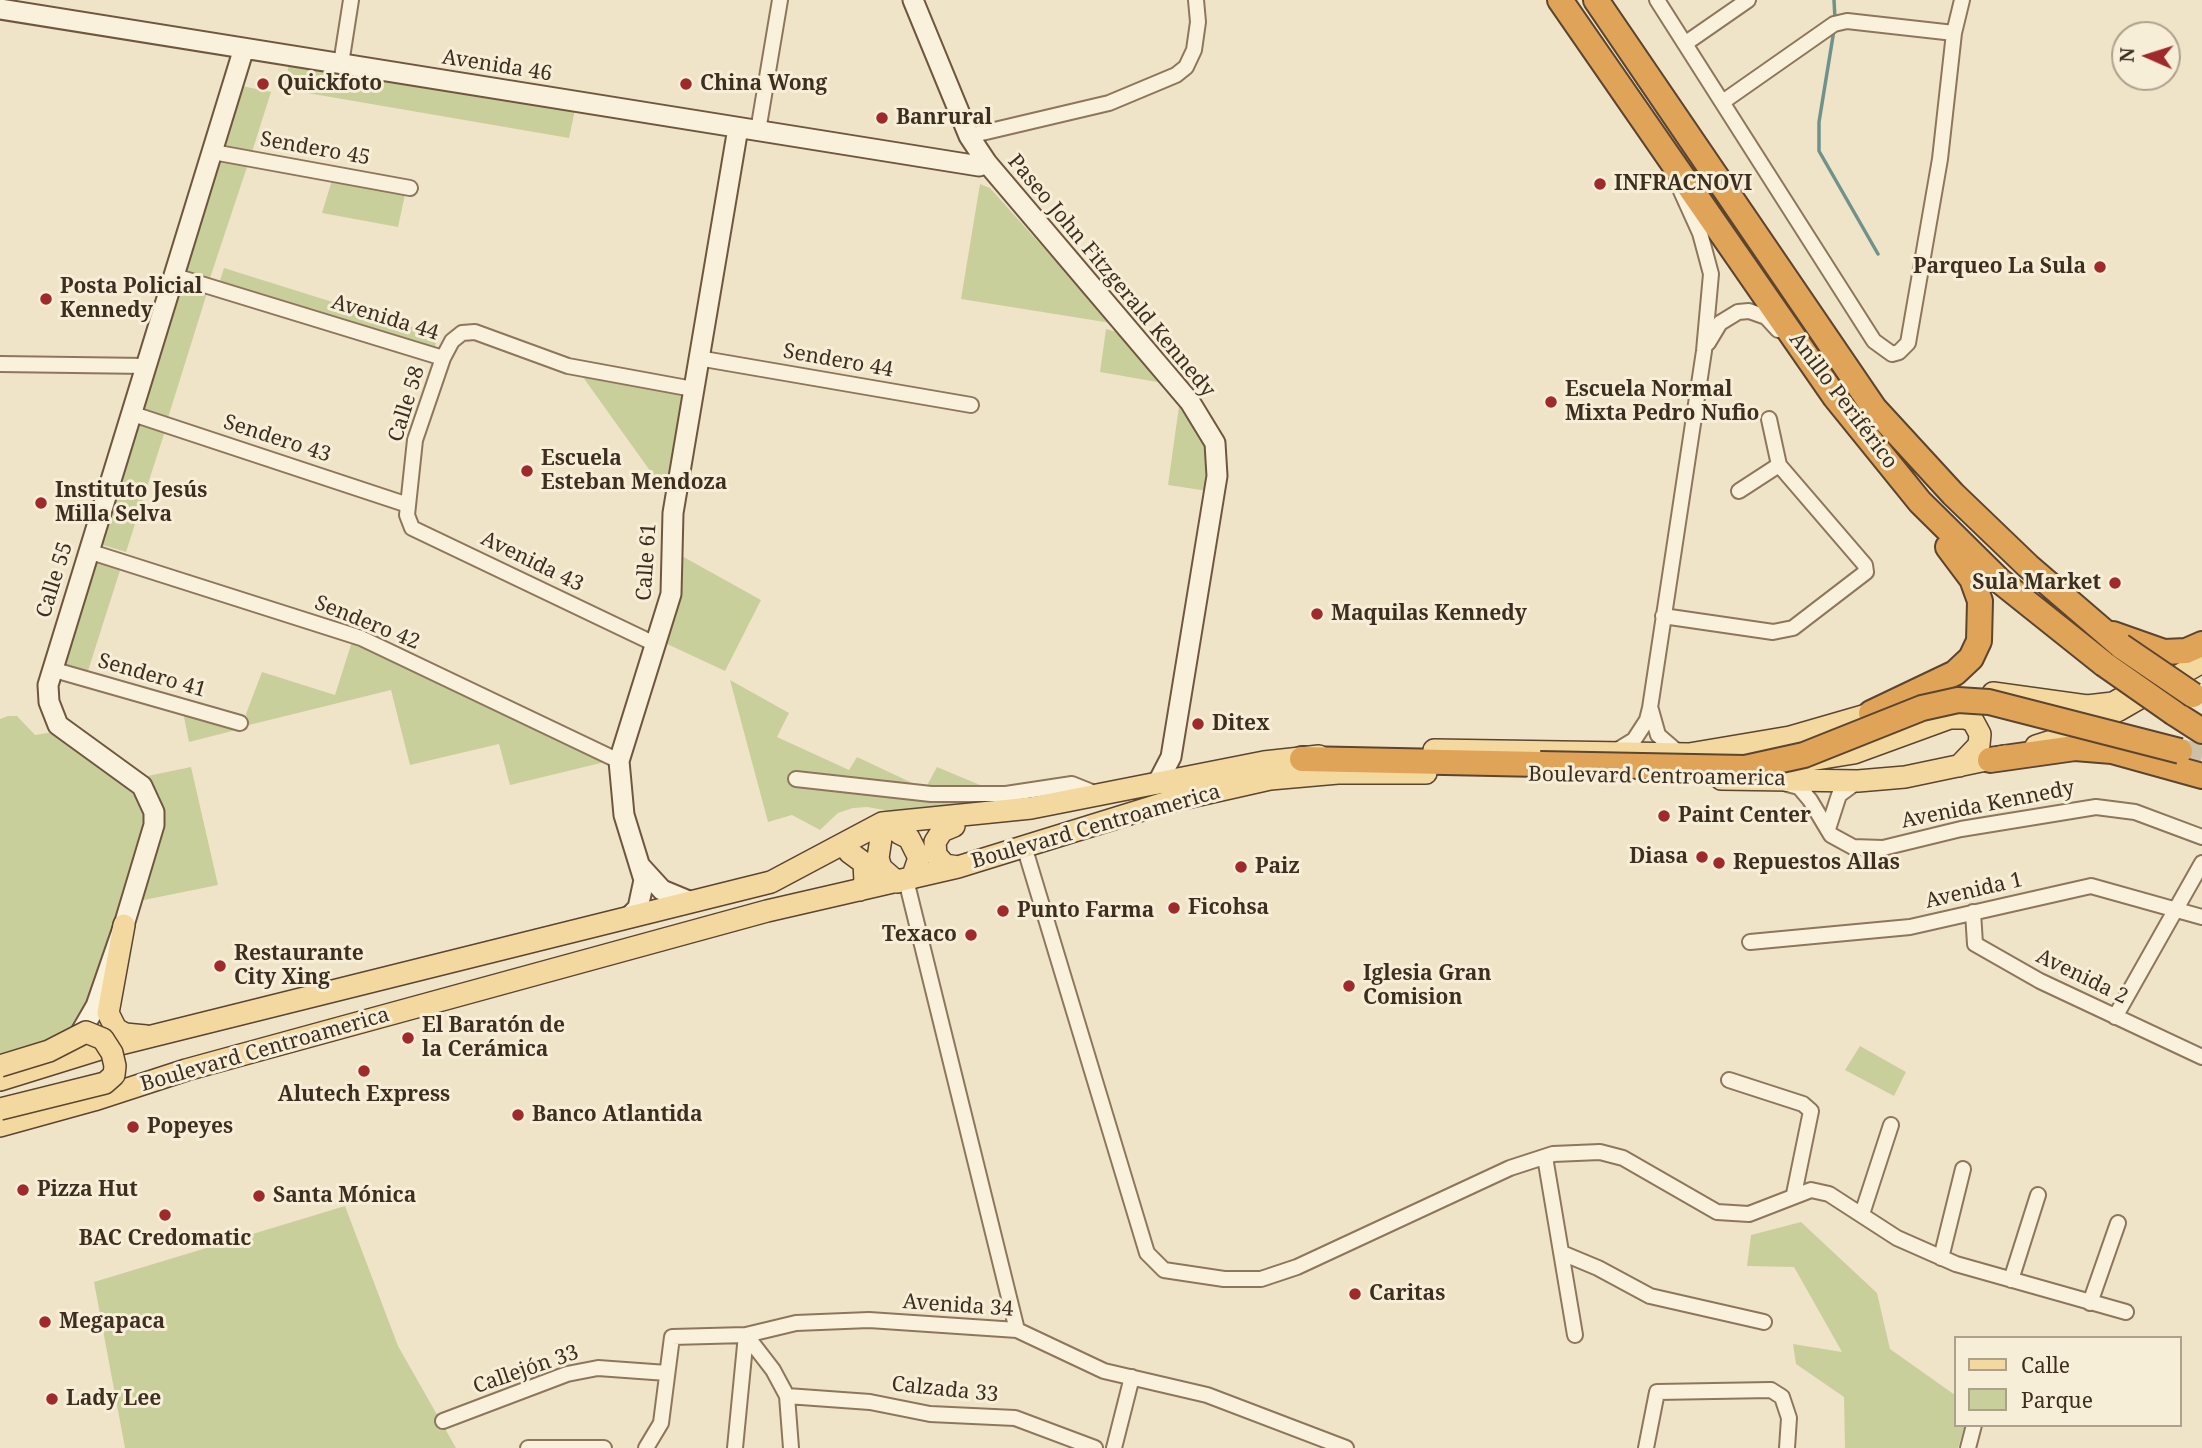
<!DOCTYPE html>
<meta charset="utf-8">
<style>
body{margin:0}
#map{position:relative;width:2202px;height:1448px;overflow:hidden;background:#f0e4c8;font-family:"Noto Serif",serif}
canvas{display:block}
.legend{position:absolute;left:1954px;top:1336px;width:228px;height:91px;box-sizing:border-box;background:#f7eed8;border:2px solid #ada18e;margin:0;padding:9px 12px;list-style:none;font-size:21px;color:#3d2e20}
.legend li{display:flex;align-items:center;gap:14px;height:35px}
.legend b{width:35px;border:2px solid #ada18e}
.north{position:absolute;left:2111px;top:21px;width:70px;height:70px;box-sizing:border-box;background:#f7eed8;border:2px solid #ada18e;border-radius:50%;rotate:273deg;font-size:19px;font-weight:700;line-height:28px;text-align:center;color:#3d2e20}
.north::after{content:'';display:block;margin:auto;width:24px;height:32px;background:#9e2a2b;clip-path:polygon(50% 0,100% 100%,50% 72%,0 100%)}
</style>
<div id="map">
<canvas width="2202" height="1448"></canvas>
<ul class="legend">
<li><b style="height:9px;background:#f3d9a0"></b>Calle</li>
<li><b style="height:19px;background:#c9cf9b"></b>Parque</li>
</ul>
<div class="north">N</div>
</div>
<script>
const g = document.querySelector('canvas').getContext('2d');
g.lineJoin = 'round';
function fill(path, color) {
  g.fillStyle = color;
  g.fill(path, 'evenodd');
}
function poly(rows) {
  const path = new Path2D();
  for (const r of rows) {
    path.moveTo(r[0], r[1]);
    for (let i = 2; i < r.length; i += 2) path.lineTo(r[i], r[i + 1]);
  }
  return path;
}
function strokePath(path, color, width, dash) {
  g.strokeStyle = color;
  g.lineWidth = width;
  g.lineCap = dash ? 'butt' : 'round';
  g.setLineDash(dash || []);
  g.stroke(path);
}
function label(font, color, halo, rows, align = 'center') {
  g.font = font + ' "Noto Serif",serif';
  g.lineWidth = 6;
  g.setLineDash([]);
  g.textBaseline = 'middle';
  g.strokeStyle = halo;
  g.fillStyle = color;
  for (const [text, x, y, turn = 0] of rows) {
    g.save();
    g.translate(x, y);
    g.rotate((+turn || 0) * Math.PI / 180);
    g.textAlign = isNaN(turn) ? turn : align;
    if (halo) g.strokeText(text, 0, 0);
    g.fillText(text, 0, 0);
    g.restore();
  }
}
fill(poly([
 [289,63,575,110,569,138,284,89],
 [237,85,271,92,251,155,217,149],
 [215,157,249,161,209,281,180,273],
 [333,177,406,190,398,227,322,213],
 [980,184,990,188,1111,323,961,299],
 [224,268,438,335,434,351,219,284],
 [177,285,207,293,167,421,139,412],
 [1106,329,1120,333,1163,383,1100,372],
 [580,373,688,393,671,500],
 [1180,399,1203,439,1207,456,1208,491,1168,485],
 [137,419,166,428,126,552,96,543],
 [93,551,123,561,87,674,57,664],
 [680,555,761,600,725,671,665,643],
 [355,632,609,761,510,785,499,744,410,765,391,690,249,725,246,714,262,672,335,695],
 [730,680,789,713,777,737,849,770,857,757,925,789,937,767,1004,795,997,809,902,813,867,807,853,808,838,813,820,830,792,815,768,822],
 [182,707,243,719,244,728,189,742],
 [8,716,17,716,35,735,54,732,63,742,134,788,148,821,96,990,78,1020,58,1039,0,1056,0,719],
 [191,767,218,885,139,901,157,852,163,817,160,797,143,777],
 [1860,1046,1906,1072,1894,1096,1845,1070],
 [345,1206,398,1346,456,1448,125,1448,94,1282],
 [1801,1222,1877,1293,1890,1349,1955,1395,1955,1425,1965,1425,1958,1448,1845,1448,1844,1397,1796,1364,1793,1344,1842,1352,1794,1267,1747,1266,1751,1235]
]), '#c9cf9b');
strokePath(poly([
 [1834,0,1835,19],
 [1834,30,1819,122,1819,151,1878,254]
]), '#6f938a', 3.5);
strokePath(poly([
 [2180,751,2202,756]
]), '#ccc0a6', 24, [24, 12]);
const street = poly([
 [1657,0,1874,341,1892,354,1899,352,1908,343,1940,159,1954,33,1962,0],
 [1686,43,1748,0],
 [341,64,351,0],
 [1724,101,1834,24,1847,21,1954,33],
 [758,131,780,0],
 [969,136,1109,103,1176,75,1186,67,1194,50,1198,22,1196,0],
 [213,152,410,188],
 [175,276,443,358,452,341,462,333,475,332,568,366,693,389],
 [1708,343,1720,323,1738,312,1749,311,1766,317,1778,330],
 [443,358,415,440,407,515,412,528,657,645],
 [698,358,971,405],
 [0,364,147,366],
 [133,414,408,505],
 [1739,491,1779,465],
 [88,551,361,638,619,761],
 [1663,616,1773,632,1793,628,1866,572,1865,565,1779,465,1769,419],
 [51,669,240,723],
 [1651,710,1658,735,1680,754],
 [1616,751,1634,740,1647,720,1650,708,1704,351,1711,274,1700,233,1681,191],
 [796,779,931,794,1006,794,1072,784,1097,794],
 [1787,784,1799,787,1810,800,1831,835,1853,847,1883,848,1961,829,2096,807,2135,812,2202,837],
 [1828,829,1839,795,1858,781],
 [1024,846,1147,1253,1164,1270,1224,1279,1261,1279,1297,1267,1510,1168,1553,1154,1600,1152,1623,1158,1717,1212,1749,1214,1811,1190,1829,1194,1897,1238,1956,1264,2126,1312],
 [906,880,1017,1330],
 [1973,912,1975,944,2040,981,2202,1057],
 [1750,942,1910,927,2091,886,2202,917],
 [2115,1017,2202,863],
 [1729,1080,1803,1104,1811,1111,1794,1194],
 [1545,1157,1575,1335],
 [1862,1214,1891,1125],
 [1562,1253,1598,1268,1650,1296,1764,1322],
 [1941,1258,1963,1169],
 [2011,1280,2038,1195],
 [2090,1303,2118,1223],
 [746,1335,773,1370,787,1396,791,1448],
 [787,1396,870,1402,930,1414,1015,1418,1095,1448],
 [443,1421,567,1374,598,1368,667,1373],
 [528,1448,604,1448],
 [646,1448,661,1423,672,1337,746,1335,796,1323,869,1320,1017,1330,1104,1371,1207,1395,1346,1448],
 [735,1448,746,1335],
 [1114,1448,1132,1377],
 [1646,1448,1657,1392,1771,1390,1782,1397,1789,1418,1787,1448],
 [1968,1448,1974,1425]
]);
const secondary = poly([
 [913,0,969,136,987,163,1190,402,1215,443,1217,476,1171,757,1157,784],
 [0,9,979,166,987,163],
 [641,867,662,890,691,902],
 [629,917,638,908,644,880,624,815,619,761,671,594,673,513,738,128],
 [81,1032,96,1006,124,925,154,825,154,812,142,786,58,725,49,702,48,685,244,48]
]);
const primary = poly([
 [1993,693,2087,706,2113,703,2120,699],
 [2036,746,2058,739,2119,710,2202,662],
 [1434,750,1689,754,1790,737,1887,709],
 [1804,761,1854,753,1950,718,1965,718,1973,721,1980,734,1979,745,1959,766],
 [1721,779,1858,781,1905,777,2005,756],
 [954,826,942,831,935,842,936,855,945,865,958,867],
 [899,833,909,838,919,858,912,878],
 [881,838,878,858,881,868,897,882],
 [849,852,864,863,865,882,860,890],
 [124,925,108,1013,116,1029,125,1034,146,1036],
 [0,1080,100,1049,771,882,882,823,1031,808,1264,762,1319,756],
 [0,1126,94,1100,186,1070,767,911,958,867,1168,802,1270,779,1338,773,1426,773]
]);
const highway = poly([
 [1560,0,1835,397,1920,502,2000,581,2104,664],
 [1596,0,1874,408,1953,494,2028,566,2121,646],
 [2113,634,2164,652,2186,651,2202,644],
 [1871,713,1955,673,1971,658,1979,641,1980,601,1972,579,1948,547],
 [2174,713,2202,731],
 [1302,759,1540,764],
 [1990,760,2075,748,2112,751,2202,776]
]);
strokePath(street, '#8d765c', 18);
strokePath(secondary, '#6f573f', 23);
strokePath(primary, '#5b4430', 24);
strokePath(highway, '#5b4430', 28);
strokePath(street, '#faf1dc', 14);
strokePath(secondary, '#faf1dc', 19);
strokePath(primary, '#f3d9a0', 21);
strokePath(highway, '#e0a458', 24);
const primaryBridge = poly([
 [0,1066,49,1051,86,1032,103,1039,112,1053,115,1066,114,1075,105,1083,0,1109]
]);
const highwayBridge = poly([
 [2121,646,2193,695],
 [2104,664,2174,713],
 [1540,764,1745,768,1804,755,1922,708,1958,700,1989,702,2180,751]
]);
strokePath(primaryBridge, '#5b4430', 24, []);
strokePath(highwayBridge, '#5b4430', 28, []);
strokePath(primaryBridge, '#f3d9a0', 21);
strokePath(highwayBridge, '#e0a458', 24);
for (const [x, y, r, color] of [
 [263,84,7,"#9e2a2b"],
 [686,84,7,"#9e2a2b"],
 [882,118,7,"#9e2a2b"],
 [1600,184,7,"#9e2a2b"],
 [2100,267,7,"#9e2a2b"],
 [46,299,7,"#9e2a2b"],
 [1551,402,7,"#9e2a2b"],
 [527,471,7,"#9e2a2b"],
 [41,503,7,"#9e2a2b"],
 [2115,583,7,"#9e2a2b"],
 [1317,614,7,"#9e2a2b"],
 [1198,724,7,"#9e2a2b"],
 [1664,816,7,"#9e2a2b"],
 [1702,857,7,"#9e2a2b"],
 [1719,863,7,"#9e2a2b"],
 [1241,867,7,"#9e2a2b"],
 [1174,908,7,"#9e2a2b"],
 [1003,911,7,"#9e2a2b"],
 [971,935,7,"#9e2a2b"],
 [220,966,7,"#9e2a2b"],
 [1349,986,7,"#9e2a2b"],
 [408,1038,7,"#9e2a2b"],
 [364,1071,7,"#9e2a2b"],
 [518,1115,7,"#9e2a2b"],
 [133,1127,7,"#9e2a2b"],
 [23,1190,7,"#9e2a2b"],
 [259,1196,7,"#9e2a2b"],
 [165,1215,7,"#9e2a2b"],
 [1355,1294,7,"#9e2a2b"],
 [45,1322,7,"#9e2a2b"],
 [52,1399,7,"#9e2a2b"]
]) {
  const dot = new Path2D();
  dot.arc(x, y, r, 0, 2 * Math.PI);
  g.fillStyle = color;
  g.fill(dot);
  strokePath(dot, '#f7eed8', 2.5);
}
label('21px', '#3d2e20', '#f7eed8', [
 ["Avenida 46",497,66,9],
 ["Sendero 45",315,149,10],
 ["Paseo John Fitzgerald Kennedy",1111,276,50],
 ["Avenida 44",385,318,17],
 ["Sendero 44",838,361,10],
 ["Anillo Periférico",1843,401,53],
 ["Calle 58",407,404,-73],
 ["Sendero 43",277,439,18],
 ["Avenida 43",532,562,26],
 ["Calle 61",647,562,-86],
 ["Calle 55",55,580,-73],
 ["Sendero 42",367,623,22],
 ["Sendero 41",152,676,16],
 ["Boulevard Centroamerica",1657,777,1],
 ["Avenida Kennedy",1988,805,-11],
 ["Boulevard Centroamerica",1096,827,-16],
 ["Avenida 1",1974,891,-13],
 ["Avenida 2",2082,977,26],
 ["Boulevard Centroamerica",265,1050,-16],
 ["Avenida 34",958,1306,4],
 ["Callejón 33",526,1370,-19],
 ["Calzada 33",945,1390,6]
]);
label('bold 21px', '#3d2e20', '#f7eed8', [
 ["Quickfoto",277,84],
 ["China Wong",700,84],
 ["Banrural",896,118],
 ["INFRACNOVI",1614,184],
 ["Parqueo La Sula",2086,267,"right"],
 ["Posta Policial",60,287],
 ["Kennedy",60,311],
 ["Escuela Normal",1565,390],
 ["Mixta Pedro Nufio",1565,414],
 ["Escuela",541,459],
 ["Esteban Mendoza",541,483],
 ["Instituto Jesús",55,491],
 ["Milla Selva",55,515],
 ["Sula Market",2101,583,"right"],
 ["Maquilas Kennedy",1331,614],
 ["Ditex",1212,724],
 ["Paint Center",1678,816],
 ["Diasa",1688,857,"right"],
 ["Repuestos Allas",1733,863],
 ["Paiz",1255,867],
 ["Ficohsa",1188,908],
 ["Punto Farma",1017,911],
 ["Texaco",957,935,"right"],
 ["Restaurante",234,954],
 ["City Xing",234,978],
 ["Iglesia Gran",1363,974],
 ["Comision",1363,998],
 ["El Baratón de",422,1026],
 ["la Cerámica",422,1050],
 ["Alutech Express",364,1095,"center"],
 ["Banco Atlantida",532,1115],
 ["Popeyes",147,1127],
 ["Pizza Hut",37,1190],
 ["Santa Mónica",273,1196],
 ["BAC Credomatic",165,1239,"center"],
 ["Caritas",1369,1294],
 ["Megapaca",59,1322],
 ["Lady Lee",66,1399]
], 'left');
</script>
